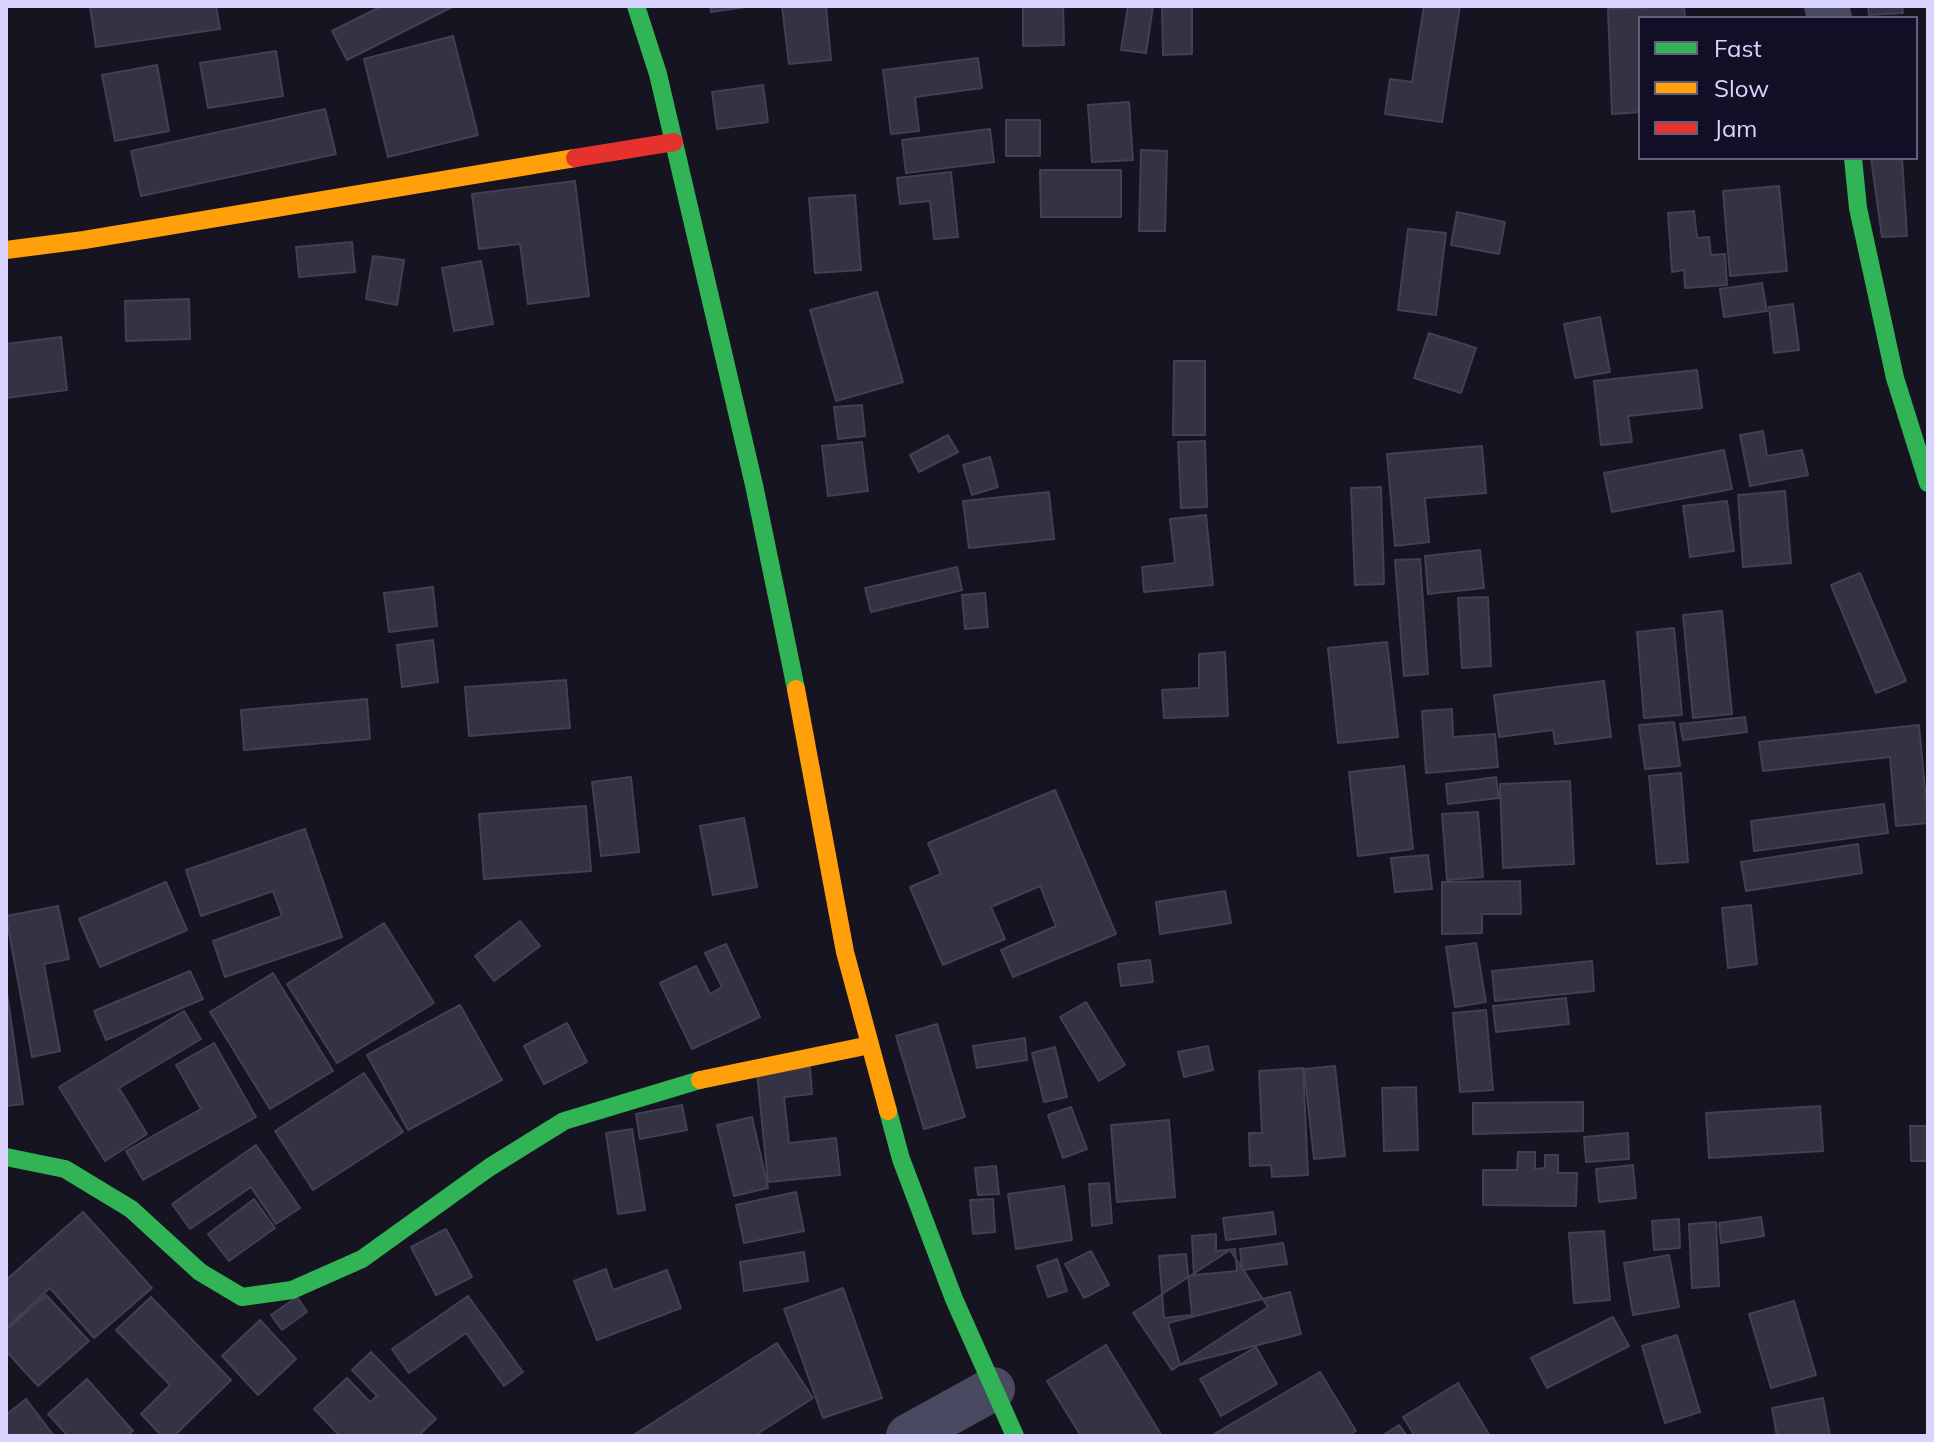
<!DOCTYPE html>
<style>
body{margin:0}
#map{position:relative;width:1934px;height:1442px;overflow:hidden;background:#161421;font-family:Mulish,sans-serif}
canvas{display:block}
.frame{position:absolute;inset:0;border:8px solid #d9d4ff;pointer-events:none}
.legend{position:absolute;left:1638px;top:16px;width:280px;height:144px;box-sizing:border-box;background:#130f26;border:2px solid #625e7d;margin:0;padding:10px 14px;list-style:none;font-size:24px;color:#d9d4ff}
.legend li{display:flex;align-items:center;gap:16px;height:40px}
.legend b{width:40px;border:2px solid #625e7d}
</style>
<div id="map">
<canvas width="1934" height="1442"></canvas>
<div class="frame"></div>
<ul class="legend">
<li><b style="height:10px;background:#30b455"></b>Fast</li>
<li><b style="height:10px;background:#ff9f0a"></b>Slow</li>
<li><b style="height:10px;background:#e5322d"></b>Jam</li>
</ul>
</div>
<script>
const g = document.querySelector('canvas').getContext('2d');
g.lineJoin = 'round';
function fill(path, color) {
  g.fillStyle = color;
  g.fill(path, 'evenodd');
}
function poly(rows) {
  const path = new Path2D();
  for (const r of rows) {
    path.moveTo(r[0], r[1]);
    for (let i = 2; i < r.length; i += 2) path.lineTo(r[i], r[i + 1]);
  }
  return path;
}
function strokePath(path, color, width, dash) {
  g.strokeStyle = color;
  g.lineWidth = width;
  g.lineCap = dash ? 'butt' : 'round';
  g.setLineDash(dash || []);
  g.stroke(path);
}
const building = poly([
 [90,6,216,6,220,29,96,47,90,6],
 [382,6,454,6,347,60,332,31,382,6],
 [710,6,753,6,711,12,710,6],
 [782,6,826,6,831,60,789,64,782,6],
 [1023,6,1063,6,1064,45,1023,46,1023,6],
 [1128,6,1153,6,1146,53,1121,50,1128,6],
 [1162,6,1192,6,1192,54,1163,55,1162,6],
 [1424,6,1460,6,1442,122,1385,114,1390,79,1412,82,1424,6],
 [1684,6,1685,18,1640,18,1640,112,1612,114,1608,9,1684,6],
 [1868,6,1902,6,1903,13,1869,15,1868,6],
 [453,36,478,135,388,157,364,59,453,36],
 [276,51,283,96,208,108,200,63,276,51],
 [978,58,982,88,915,97,919,131,891,134,883,70,978,58],
 [157,65,169,131,115,141,102,75,157,65],
 [763,85,768,122,717,129,712,92,763,85],
 [1129,102,1133,160,1092,162,1088,105,1129,102],
 [325,109,336,154,141,196,131,151,325,109],
 [1006,120,1040,120,1040,156,1006,156,1006,120],
 [990,129,994,162,906,173,902,140,990,129],
 [1141,150,1167,151,1165,231,1139,231,1141,150],
 [1871,158,1902,158,1907,236,1882,237,1871,158],
 [1040,170,1121,170,1121,217,1041,217,1040,170],
 [951,172,958,237,934,239,930,201,900,204,897,178,951,172],
 [575,181,589,296,528,304,520,244,479,249,472,194,575,181],
 [1779,186,1787,271,1730,276,1723,191,1779,186],
 [855,195,861,270,815,273,809,198,855,195],
 [1694,211,1697,238,1709,237,1711,255,1725,254,1727,285,1685,288,1684,270,1672,272,1668,213,1694,211],
 [1457,212,1505,222,1499,254,1451,245,1457,212],
 [1408,229,1446,233,1436,315,1398,310,1408,229],
 [352,242,355,272,299,277,296,247,352,242],
 [373,256,404,260,397,305,366,299,373,256],
 [481,261,493,324,454,331,442,268,481,261],
 [1762,283,1767,311,1724,317,1720,289,1762,283],
 [877,292,903,382,836,401,810,310,877,292],
 [189,299,190,339,126,341,125,301,189,299],
 [1793,304,1799,350,1774,353,1769,307,1793,304],
 [1600,317,1610,372,1575,378,1564,324,1600,317],
 [1429,333,1476,348,1461,393,1414,378,1429,333],
 [61,337,67,390,6,398,6,344,61,337],
 [1174,361,1205,361,1205,435,1173,435,1174,361],
 [1697,370,1702,408,1628,416,1632,442,1601,445,1594,381,1697,370],
 [862,405,865,436,838,439,834,407,862,405],
 [1763,431,1767,456,1802,450,1808,475,1750,486,1740,435,1763,431],
 [948,435,958,452,919,472,910,455,948,435],
 [1205,441,1207,507,1181,508,1178,442,1205,441],
 [862,442,868,491,828,496,822,446,862,442],
 [1482,446,1486,493,1425,498,1429,542,1395,546,1387,454,1482,446],
 [1724,450,1732,489,1612,512,1604,473,1724,450],
 [990,457,998,487,972,495,963,465,990,457],
 [1381,487,1384,584,1355,585,1351,488,1381,487],
 [1785,491,1791,563,1743,567,1738,495,1785,491],
 [1049,492,1054,539,969,548,963,501,1049,492],
 [1727,501,1734,551,1690,557,1683,506,1727,501],
 [1206,515,1213,585,1144,592,1142,567,1175,563,1170,519,1206,515],
 [1480,550,1484,588,1428,594,1425,556,1480,550],
 [1420,559,1428,674,1404,676,1395,560,1420,559],
 [957,567,962,590,871,612,865,588,957,567],
 [1860,573,1906,681,1876,693,1831,585,1860,573],
 [433,587,437,626,389,632,384,593,433,587],
 [985,593,988,627,965,629,962,595,985,593],
 [1488,597,1491,666,1462,668,1458,598,1488,597],
 [1722,611,1732,714,1693,718,1683,615,1722,611],
 [1674,628,1682,715,1644,718,1637,632,1674,628],
 [433,640,438,682,402,687,397,645,433,640],
 [1387,642,1398,737,1338,743,1328,648,1387,642],
 [1225,652,1228,716,1164,718,1162,690,1199,688,1199,654,1225,652],
 [566,680,570,728,469,736,465,687,566,680],
 [1604,681,1611,737,1555,744,1553,730,1499,737,1494,695,1604,681],
 [367,699,370,739,244,750,241,710,367,699],
 [1452,709,1453,737,1495,734,1498,767,1426,773,1422,711,1452,709],
 [1745,717,1747,732,1683,740,1680,724,1745,717],
 [1674,722,1680,766,1645,769,1639,725,1674,722],
 [1919,725,1928,823,1896,826,1890,757,1763,771,1759,742,1919,725],
 [1404,766,1413,849,1358,856,1349,772,1404,766],
 [1681,773,1688,862,1657,864,1649,776,1681,773],
 [631,777,639,852,601,856,592,782,631,777],
 [1496,777,1499,798,1448,804,1446,784,1496,777],
 [1570,781,1574,864,1503,868,1500,784,1570,781],
 [1055,790,1116,934,1013,977,1001,950,1056,926,1040,886,991,907,1005,939,943,965,910,887,941,874,928,843,1055,790],
 [1884,804,1888,833,1754,851,1751,821,1884,804],
 [586,806,591,871,484,879,479,814,586,806],
 [1478,812,1483,877,1447,880,1442,814,1478,812],
 [744,818,757,887,713,895,700,826,744,818],
 [305,829,342,937,225,977,213,941,282,916,273,891,201,916,186,870,305,829],
 [1858,844,1862,873,1746,891,1741,862,1858,844],
 [1428,855,1432,889,1395,892,1391,858,1428,855],
 [1520,881,1521,914,1482,914,1482,933,1442,934,1442,882,1520,881],
 [166,882,187,930,100,967,79,919,166,882],
 [1225,891,1231,923,1160,934,1156,902,1225,891],
 [1751,905,1757,964,1728,968,1722,908,1751,905],
 [58,906,69,959,44,964,60,1051,32,1057,6,916,58,906],
 [520,921,540,946,494,981,475,956,520,921],
 [384,923,434,1003,337,1063,287,984,384,923],
 [1476,943,1486,1002,1455,1007,1446,947,1476,943],
 [726,944,760,1017,692,1049,660,983,696,966,710,994,722,987,705,953,726,944],
 [1150,960,1153,982,1121,986,1118,964,1150,960],
 [1592,961,1594,991,1495,1001,1492,971,1592,961],
 [190,971,203,999,106,1040,94,1011,190,971],
 [273,973,333,1071,270,1109,210,1012,273,973],
 [6,986,23,1104,6,1106,6,986],
 [1566,998,1569,1024,1496,1032,1493,1006,1566,998],
 [1086,1002,1125,1065,1099,1081,1060,1017,1086,1002],
 [460,1005,502,1080,408,1130,367,1055,460,1005],
 [1486,1010,1493,1090,1460,1092,1453,1013,1486,1010],
 [184,1011,201,1039,119,1088,147,1134,105,1161,59,1087,184,1011],
 [567,1023,587,1062,544,1084,524,1046,567,1023],
 [937,1024,965,1117,924,1129,896,1036,937,1024],
 [1025,1038,1027,1060,977,1068,973,1046,1025,1038],
 [214,1043,256,1117,143,1180,126,1151,201,1109,176,1065,214,1043],
 [1208,1046,1213,1070,1184,1077,1178,1052,1208,1046],
 [1055,1047,1067,1097,1044,1102,1032,1053,1055,1047],
 [1335,1066,1345,1156,1314,1159,1304,1069,1335,1066],
 [810,1067,812,1094,784,1097,789,1143,836,1138,840,1175,768,1182,757,1073,810,1067],
 [1303,1068,1308,1175,1272,1177,1271,1165,1250,1166,1249,1133,1262,1133,1259,1071,1303,1068],
 [364,1073,403,1132,313,1190,275,1131,364,1073],
 [1416,1087,1418,1150,1384,1151,1382,1088,1416,1087],
 [1583,1102,1583,1131,1473,1134,1473,1103,1583,1102],
 [682,1105,687,1130,640,1139,636,1114,682,1105],
 [1820,1106,1823,1151,1709,1158,1706,1113,1820,1106],
 [1071,1107,1087,1149,1063,1158,1048,1115,1071,1107],
 [752,1117,768,1188,734,1196,717,1125,752,1117],
 [1169,1120,1175,1197,1117,1202,1111,1125,1169,1120],
 [1910,1126,1928,1126,1928,1161,1911,1161,1910,1126],
 [632,1129,645,1210,618,1214,606,1133,632,1129],
 [1628,1133,1629,1159,1586,1162,1584,1137,1628,1133],
 [256,1145,300,1208,276,1224,251,1187,190,1229,172,1204,256,1145],
 [1518,1152,1535,1152,1535,1169,1545,1168,1545,1155,1558,1155,1558,1173,1577,1173,1576,1206,1483,1205,1483,1170,1517,1170,1518,1152],
 [1633,1165,1636,1198,1599,1202,1596,1169,1633,1165],
 [996,1166,999,1194,978,1195,975,1168,996,1166],
 [1109,1183,1112,1223,1092,1226,1089,1184,1109,1183],
 [1064,1186,1072,1240,1016,1249,1008,1194,1064,1186],
 [796,1192,804,1231,744,1243,736,1205,796,1192],
 [254,1199,275,1228,229,1261,208,1234,254,1199],
 [993,1199,995,1232,973,1234,970,1200,993,1199],
 [83,1212,152,1288,94,1338,50,1288,6,1328,6,1280,83,1212],
 [1273,1212,1276,1234,1226,1240,1223,1218,1273,1212],
 [1761,1217,1764,1236,1721,1243,1719,1223,1761,1217],
 [1679,1219,1680,1248,1654,1250,1652,1221,1679,1219],
 [1716,1222,1719,1286,1692,1288,1689,1224,1716,1222],
 [446,1229,472,1277,436,1295,411,1247,446,1229],
 [1604,1231,1610,1300,1574,1303,1569,1233,1604,1231],
 [1216,1234,1216,1251,1235,1249,1237,1271,1194,1275,1192,1236,1216,1234],
 [1283,1243,1287,1264,1242,1270,1240,1249,1283,1243],
 [1230,1250,1268,1307,1172,1370,1133,1313,1230,1250],
 [1091,1251,1109,1285,1084,1298,1065,1264,1091,1251],
 [804,1252,808,1281,744,1291,740,1262,804,1252],
 [1186,1254,1192,1315,1164,1318,1159,1256,1186,1254],
 [1669,1255,1679,1307,1633,1315,1624,1263,1669,1255],
 [1057,1259,1067,1291,1048,1297,1037,1266,1057,1259],
 [606,1269,613,1290,667,1270,681,1308,597,1340,574,1281,606,1269],
 [843,1288,882,1398,823,1418,784,1309,843,1288],
 [1290,1292,1301,1334,1180,1365,1168,1323,1290,1292],
 [46,1295,89,1341,38,1386,6,1351,6,1330,46,1295],
 [468,1296,523,1372,504,1386,466,1333,409,1373,392,1349,468,1296],
 [151,1297,231,1380,174,1436,162,1436,141,1414,170,1385,116,1330,151,1297],
 [297,1297,307,1312,282,1330,271,1315,297,1297],
 [1794,1301,1816,1375,1771,1388,1749,1314,1794,1301],
 [1613,1317,1629,1346,1547,1388,1531,1358,1613,1317],
 [260,1320,296,1359,258,1395,222,1356,260,1320],
 [1677,1335,1700,1412,1665,1423,1642,1346,1677,1335],
 [777,1343,813,1398,754,1436,632,1436,777,1343],
 [1106,1345,1162,1436,1081,1436,1047,1381,1106,1345],
 [1256,1347,1277,1384,1221,1416,1200,1379,1256,1347],
 [371,1352,436,1419,418,1436,340,1436,314,1409,347,1378,370,1402,377,1396,352,1370,371,1352],
 [1320,1372,1356,1431,1347,1436,1211,1436,1320,1372],
 [87,1379,133,1431,127,1436,68,1436,48,1414,87,1379],
 [1458,1383,1490,1436,1415,1436,1403,1417,1458,1383],
 [1823,1398,1830,1436,1777,1436,1772,1408,1823,1398],
 [26,1399,54,1436,6,1436,6,1415,26,1399],
 [1399,1425,1407,1436,1382,1436,1399,1425]
]);
fill(building, '#343243');
strokePath(building, '#433f54', 2);
strokePath(poly([
 [1826,6,1830,18],
 [908,1436,993,1389]
]), '#4a4962', 44);
strokePath(poly([
 [636,6,658,74,754,485,796,689],
 [1853,158,1858,208,1895,378,1928,483],
 [888,1111,901,1159,954,1299,1015,1436],
 [6,1157,65,1169,131,1209,200,1272,242,1297,292,1290,362,1259,490,1167,564,1121,700,1080]
]), '#30b455', 18);
strokePath(poly([
 [6,250,84,240,575,158],
 [796,689,845,952,888,1111],
 [700,1080,870,1045]
]), '#ff9f0a', 18);
strokePath(poly([
 [575,158,674,142]
]), '#e5322d', 18);
</script>
